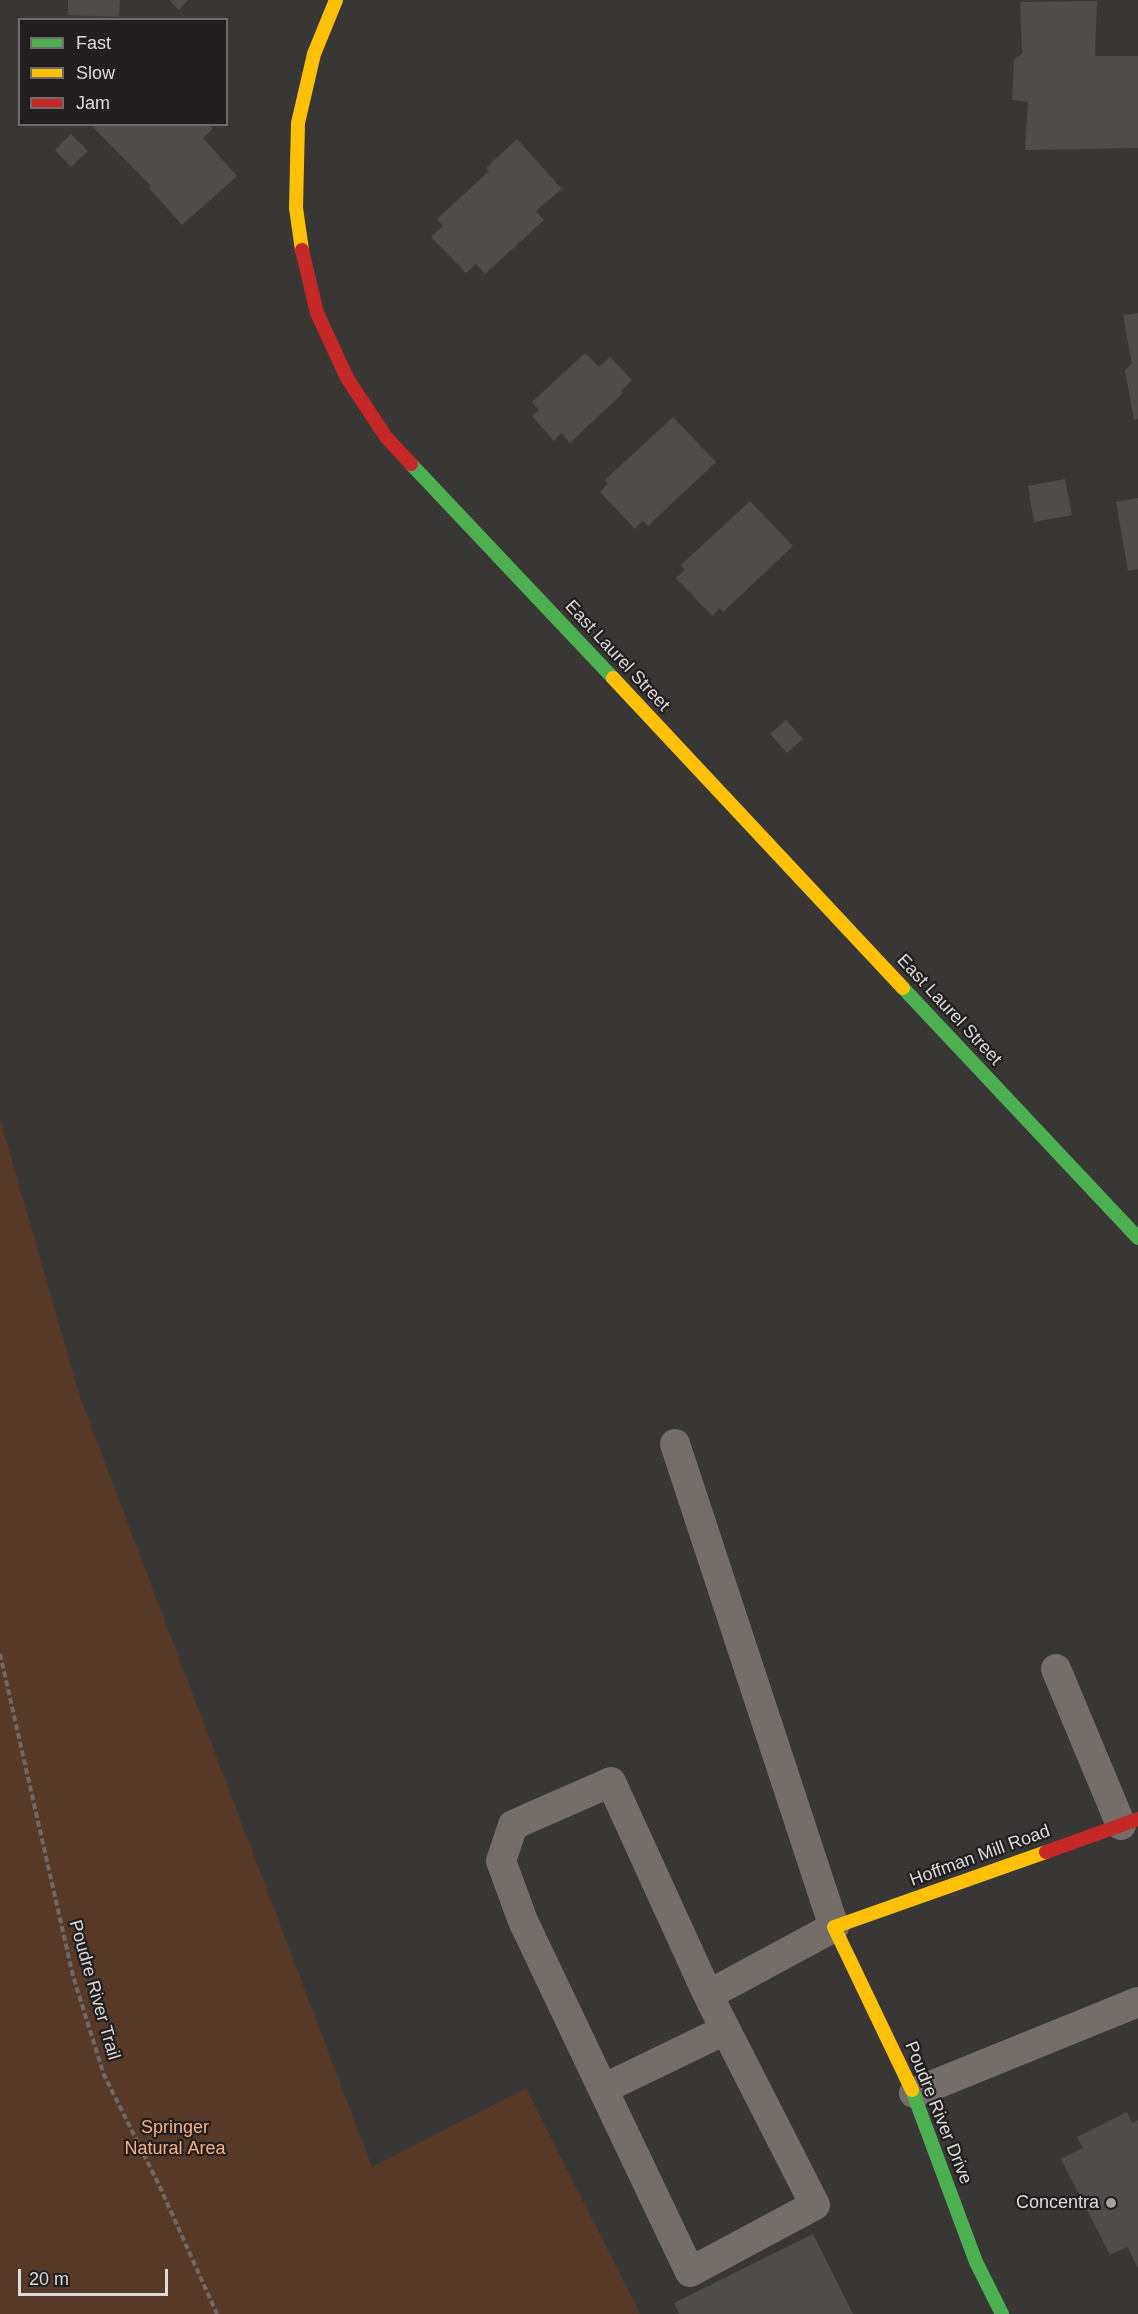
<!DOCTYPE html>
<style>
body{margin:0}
#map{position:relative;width:1138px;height:2314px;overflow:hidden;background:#383736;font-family:Arial,sans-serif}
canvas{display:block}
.legend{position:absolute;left:18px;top:18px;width:210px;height:108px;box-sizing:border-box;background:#201e1e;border:2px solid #6c6a6a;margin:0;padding:8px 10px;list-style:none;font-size:18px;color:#dedcdb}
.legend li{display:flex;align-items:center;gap:12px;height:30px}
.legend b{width:30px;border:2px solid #6c6a6a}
.scale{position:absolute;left:18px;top:2269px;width:150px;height:27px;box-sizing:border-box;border:3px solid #dedcdb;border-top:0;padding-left:8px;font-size:18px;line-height:21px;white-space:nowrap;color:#dedcdb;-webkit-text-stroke:4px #201e1e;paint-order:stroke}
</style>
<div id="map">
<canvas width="1138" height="2314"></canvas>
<ul class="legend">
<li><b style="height:8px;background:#4caf50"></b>Fast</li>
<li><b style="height:8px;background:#ffc107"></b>Slow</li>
<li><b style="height:8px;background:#c62828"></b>Jam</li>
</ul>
<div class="scale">20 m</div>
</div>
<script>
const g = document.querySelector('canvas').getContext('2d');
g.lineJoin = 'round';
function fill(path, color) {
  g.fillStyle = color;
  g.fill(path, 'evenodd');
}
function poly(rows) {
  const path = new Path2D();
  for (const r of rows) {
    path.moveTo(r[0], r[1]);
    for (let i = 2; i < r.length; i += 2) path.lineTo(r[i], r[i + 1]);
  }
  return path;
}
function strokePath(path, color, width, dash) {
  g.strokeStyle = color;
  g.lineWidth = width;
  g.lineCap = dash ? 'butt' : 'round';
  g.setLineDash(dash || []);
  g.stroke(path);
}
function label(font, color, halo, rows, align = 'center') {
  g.font = font + ' Arial,sans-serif';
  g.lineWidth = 4.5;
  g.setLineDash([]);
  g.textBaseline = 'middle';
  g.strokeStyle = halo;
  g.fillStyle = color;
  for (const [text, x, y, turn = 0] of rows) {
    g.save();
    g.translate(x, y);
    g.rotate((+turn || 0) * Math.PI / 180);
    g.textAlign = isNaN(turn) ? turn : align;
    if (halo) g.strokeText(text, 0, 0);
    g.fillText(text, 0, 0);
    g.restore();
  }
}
fill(poly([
 [0,1119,80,1397,372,2167,526,2088,640,2314,0,2314]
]), '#573929');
fill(poly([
 [68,0,120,0,119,17,68,15],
 [169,0,188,0,179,10],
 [1097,1,1095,56,1138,56,1138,148,1025,150,1028,102,1012,100,1014,59,1022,54,1020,2],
 [90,124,208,124,213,129,203,138,237,176,182,225,149,188,151,186],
 [71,134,88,151,71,167,55,150],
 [517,139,562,189,536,211,544,220,485,274,476,264,466,273,431,237,443,226,437,219,489,171,486,168],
 [1138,313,1138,419,1134,420,1125,370,1132,364,1123,315],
 [585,353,599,367,610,357,632,380,621,391,623,393,570,443,561,433,554,441,532,416,539,410,532,402],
 [673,417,716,462,648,526,643,521,635,529,600,492,608,484,605,480],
 [1065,479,1072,515,1034,522,1028,486],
 [1138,498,1138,569,1128,571,1116,502],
 [750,501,793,546,723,612,720,608,712,616,676,578,685,570,681,565],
 [786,720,803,739,787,753,770,734],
 [1127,2112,1132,2123,1138,2120,1138,2268,1127,2247,1110,2255,1061,2159,1083,2148,1077,2137],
 [813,2234,853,2314,679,2314,674,2303]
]), '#4e4d4c');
strokePath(poly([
 [0,1654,73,1976,104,2075,159,2185,217,2314]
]), '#6e6866', 4, [6, 3]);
strokePath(poly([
 [675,1444,834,1927,708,1995,815,2205,690,2272,523,1921,501,1861,513,1825,611,1782,708,1995],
 [1056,1669,1121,1825],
 [603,2089,725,2030],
 [914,2093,1138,2002]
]), '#746d69', 30);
strokePath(poly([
 [411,464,613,678],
 [903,988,1138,1238],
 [912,2090,976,2262,1002,2314]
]), '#4caf50', 14);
strokePath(poly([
 [302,250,296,208,298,123,314,54,336,0],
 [613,678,903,988],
 [912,2090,834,1927,1046,1852]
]), '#ffc107', 14);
strokePath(poly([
 [302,250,317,313,347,378,386,437,411,464],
 [1046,1852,1138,1819]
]), '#c62828', 14);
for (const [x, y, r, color] of [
 [1111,2203,6,"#a4a2a1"]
]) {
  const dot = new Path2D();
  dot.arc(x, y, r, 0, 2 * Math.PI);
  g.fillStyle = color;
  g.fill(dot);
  strokePath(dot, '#201e1e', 2);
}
label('18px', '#dedcdb', '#201e1e', [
 ["East Laurel Street",617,656,47],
 ["East Laurel Street",949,1010,47],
 ["Hoffman Mill Road",980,1856,-20],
 ["Poudre River Trail",94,1990,74],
 ["Poudre River Drive",938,2113,68]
]);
label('18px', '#fdae86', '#201e1e', [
 ["Springer",175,2128],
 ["Natural Area",175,2149]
]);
label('18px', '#dedcdb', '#201e1e', [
 ["Concentra",1099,2203]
], 'right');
</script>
